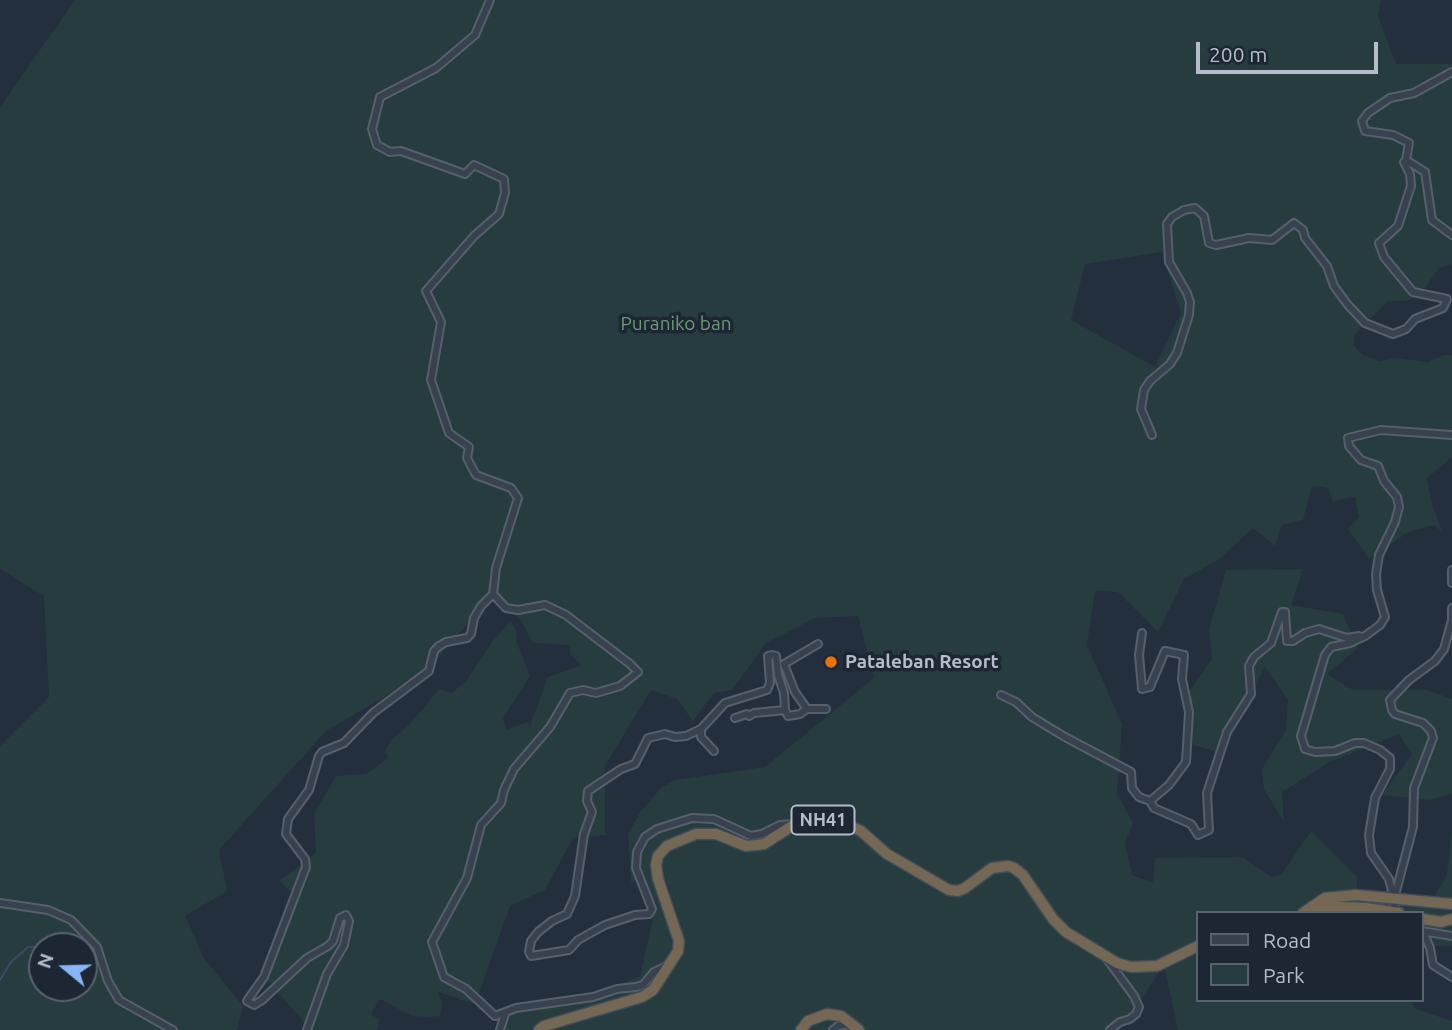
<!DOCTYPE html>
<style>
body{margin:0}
#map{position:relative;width:1452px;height:1030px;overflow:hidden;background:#242f3e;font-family:Ubuntu,sans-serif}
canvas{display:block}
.legend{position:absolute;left:1196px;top:911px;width:228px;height:91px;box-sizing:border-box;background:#1d2633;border:2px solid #59626f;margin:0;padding:9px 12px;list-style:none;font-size:21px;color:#b4bcc9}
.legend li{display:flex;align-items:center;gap:14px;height:35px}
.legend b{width:35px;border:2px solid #59626f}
.north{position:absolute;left:28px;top:932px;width:70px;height:70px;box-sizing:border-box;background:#1d2633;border:2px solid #59626f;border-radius:50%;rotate:289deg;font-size:19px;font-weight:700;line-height:28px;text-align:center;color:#b4bcc9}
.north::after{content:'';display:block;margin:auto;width:24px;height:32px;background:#8ab4f8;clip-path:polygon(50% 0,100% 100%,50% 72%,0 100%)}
.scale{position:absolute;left:1196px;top:42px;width:182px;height:32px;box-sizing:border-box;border:4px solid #b4bcc9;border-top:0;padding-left:9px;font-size:21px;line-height:24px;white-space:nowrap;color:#b4bcc9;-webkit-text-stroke:5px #1d2633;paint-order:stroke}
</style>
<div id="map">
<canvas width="1452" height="1030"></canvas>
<ul class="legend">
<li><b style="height:9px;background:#38414e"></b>Road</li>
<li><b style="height:19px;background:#263c3f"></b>Park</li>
</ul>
<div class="north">N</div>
<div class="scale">200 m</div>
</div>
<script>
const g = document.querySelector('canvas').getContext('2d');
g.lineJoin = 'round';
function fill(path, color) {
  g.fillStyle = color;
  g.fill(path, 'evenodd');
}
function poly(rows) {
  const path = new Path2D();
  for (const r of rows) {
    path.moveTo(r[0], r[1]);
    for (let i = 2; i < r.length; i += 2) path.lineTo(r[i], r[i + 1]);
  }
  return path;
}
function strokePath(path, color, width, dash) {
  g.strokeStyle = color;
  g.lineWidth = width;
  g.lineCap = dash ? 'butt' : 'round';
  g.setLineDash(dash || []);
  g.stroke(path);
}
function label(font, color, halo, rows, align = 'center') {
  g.font = font + ' Ubuntu,sans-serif';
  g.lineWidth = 7;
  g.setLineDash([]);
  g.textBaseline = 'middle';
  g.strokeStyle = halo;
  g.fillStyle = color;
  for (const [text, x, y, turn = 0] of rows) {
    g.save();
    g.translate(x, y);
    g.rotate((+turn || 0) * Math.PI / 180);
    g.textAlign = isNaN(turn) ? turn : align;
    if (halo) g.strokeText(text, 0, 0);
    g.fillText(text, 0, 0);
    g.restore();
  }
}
fill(poly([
 [75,0,1381,0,1378,16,1396,64,1452,64,1452,264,1439,268,1419,296,1406,301,1388,301,1354,335,1354,346,1363,355,1380,361,1396,358,1428,362,1443,355,1452,355,1452,457,1427,478,1432,504,1443,533,1435,525,1408,532,1369,559,1348,529,1359,517,1355,497,1333,501,1328,488,1312,486,1303,520,1282,525,1275,546,1253,528,1218,560,1184,579,1158,632,1118,592,1095,591,1087,645,1122,724,1117,794,1133,823,1125,843,1132,875,1153,883,1155,858,1243,857,1271,877,1281,875,1311,831,1357,877,1357,890,1394,899,1432,900,1447,875,1452,830,1452,946,1422,946,1422,913,1323,913,1328,911,1313,906,1309,913,1198,913,1198,1000,1409,1000,1416,1009,1452,1021,1452,1030,1178,1030,1164,965,1140,1001,1118,1030,497,1030,505,1014,587,998,640,976,655,910,643,879,631,882,628,834,641,811,662,787,675,780,765,767,874,678,858,616,815,618,766,643,732,690,714,693,693,721,677,699,651,690,605,766,605,835,573,838,545,890,510,906,475,1004,438,992,442,1002,440,1016,429,1017,412,1016,380,999,371,1014,379,1020,377,1030,311,1030,264,977,294,895,279,881,316,853,314,814,336,776,366,774,388,758,385,751,392,739,410,724,439,689,452,693,467,680,493,641,510,622,516,630,517,643,530,676,503,718,506,730,527,722,530,726,548,677,582,665,570,654,570,645,533,643,521,620,493,594,425,673,326,731,219,850,227,891,185,916,204,958,243,1006,237,1030,0,1030,0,746,49,697,44,596,0,569,0,107],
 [1162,252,1181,313,1155,367,1071,320,1085,264],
 [42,946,84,946,84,988,42,988],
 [1303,569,1291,605,1343,614,1358,648,1327,674,1353,690,1427,690,1452,699,1452,794,1429,800,1382,795,1412,754,1399,734,1328,763,1282,792,1284,822,1264,789,1262,769,1286,730,1288,700,1265,667,1236,718,1223,754,1188,743,1189,712,1185,697,1212,659,1209,629,1226,570]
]), '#263c3f');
strokePath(poly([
 [64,946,90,943],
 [0,980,10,963,28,947,42,947]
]), '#394c67', 2);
const minor = poly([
 [490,0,475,35,436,68,380,97,372,129,377,145,390,152,401,151,465,174,474,165,504,179,505,193,499,214,474,236,426,291,441,322,431,380,449,433,469,447,467,458,476,475,511,488,518,498,496,568,493,594],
 [1452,72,1414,93,1390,98,1368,113,1362,121,1365,131,1393,135,1409,143,1406,160,1425,172,1432,220,1452,235],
 [1152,435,1141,409,1144,390,1150,381,1170,364,1177,353,1189,315,1190,302,1187,293,1169,262,1167,224,1172,217,1184,210,1195,208,1204,216,1209,243,1216,245,1249,238,1272,240,1294,223,1303,230,1305,238,1327,266,1334,286,1348,305,1365,323,1393,334,1406,329,1415,319,1443,308,1447,299,1413,292,1384,257,1379,243,1398,226,1411,186,1410,174,1404,162,1406,160],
 [1452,570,1452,583],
 [493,594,506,608,518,610,545,605,566,615,630,664,638,672,620,686,596,693,583,690,570,693,550,727,514,769,504,790,501,803,481,825,467,878,432,942,444,977,466,989,495,1016,516,1008,593,997,617,989,636,987,643,985,654,972,669,965],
 [1142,633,1139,655,1142,689,1150,687,1165,651,1184,655,1182,679,1189,712,1186,762,1169,785,1150,801,1154,808,1191,824,1198,835,1209,830,1207,793,1227,732,1251,694,1249,666,1254,657,1271,643,1282,612,1285,612,1287,641,1293,641,1305,633,1319,629,1347,638,1359,636],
 [1001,695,1016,702,1032,717,1065,737,1131,772,1132,788,1139,797,1150,801],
 [807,709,795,692,784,664,818,644],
 [735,718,747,714,749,716,754,713,785,710],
 [701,729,701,737,714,751],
 [793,824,780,825,762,834,751,836,714,819,692,818,657,829,645,837,637,852,636,868,652,909,649,914,635,915,605,925,578,940,569,950,531,956,529,952,531,941,538,932,552,921,567,914,575,896,584,834,592,812,587,801,588,791,621,769,635,764,648,738,665,734,675,737,686,736,701,729,725,703,767,690,770,683,768,656,772,655,776,656,778,675,784,693,785,710,788,716,800,714,807,709,826,709],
 [1394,899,1389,879,1371,853,1369,835,1375,798,1390,769,1390,758,1380,750,1364,743,1355,743,1335,751,1315,752,1305,749,1301,736,1325,655,1331,647,1350,643,1365,636,1380,625,1385,617,1377,590,1376,574,1379,555,1395,522,1399,507,1397,497,1384,481,1378,466,1361,460,1349,446,1348,438,1381,430,1452,435],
 [0,903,48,910,71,920,97,947,108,981,119,1000,173,1030],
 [1395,912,1394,899,1413,827,1414,788,1433,738,1431,731,1423,723,1395,714,1392,710,1390,700,1409,680,1435,661,1444,649,1452,620,1452,608],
 [1422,931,1452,936],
 [1423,931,1430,948,1433,965,1452,977],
 [1107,959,1134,996,1139,1007,1136,1014,1130,1019,1120,1022,1110,1030],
 [307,1030,327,974,344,945,349,921,346,915,340,918,333,941,328,946,307,958,262,1000,254,1005,247,1001,264,977,306,867,305,859,286,834,288,819,309,790,319,756,322,752,344,743,373,713,429,671,434,651,439,646,446,642,467,638,471,634,474,618,481,606,493,594],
 [500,1030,505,1014],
 [833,1030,838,1026,850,1024]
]);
const highway = poly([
 [1313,906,1365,908,1399,913],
 [1303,913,1325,898,1356,895,1452,904],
 [1422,919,1441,922,1452,919],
 [539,1030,544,1026,642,997,653,990,678,951,679,941,658,879,656,865,658,856,667,846,696,834,716,834,746,846,756,845,764,844,795,824,826,820,838,821,861,831,887,854,949,890,958,891,965,888,992,868,1008,866,1014,868,1023,875,1053,919,1066,932,1117,963,1131,967,1157,966,1198,946],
 [801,1030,808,1021,827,1014,841,1016,859,1030]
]);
strokePath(minor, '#565f6c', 10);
strokePath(highway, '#434c59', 13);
strokePath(minor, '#38414e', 6);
strokePath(highway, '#746855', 10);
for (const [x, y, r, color] of [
 [831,662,7,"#e8710a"]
]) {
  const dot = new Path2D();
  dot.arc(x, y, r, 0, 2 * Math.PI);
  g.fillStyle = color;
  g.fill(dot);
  strokePath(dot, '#1d2633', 2.5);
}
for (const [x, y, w] of [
 [823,820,63]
]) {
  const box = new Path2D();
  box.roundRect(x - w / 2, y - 14.5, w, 29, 5);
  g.fillStyle = '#1d2633';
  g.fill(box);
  strokePath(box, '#b4bcc9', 2);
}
label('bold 18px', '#b4bcc9', null, [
 ["NH41",823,820]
]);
label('19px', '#6b9a76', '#1d2633', [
 ["Puraniko ban",676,324]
]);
label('bold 19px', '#b4bcc9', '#1d2633', [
 ["Pataleban Resort",845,662]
], 'left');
</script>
